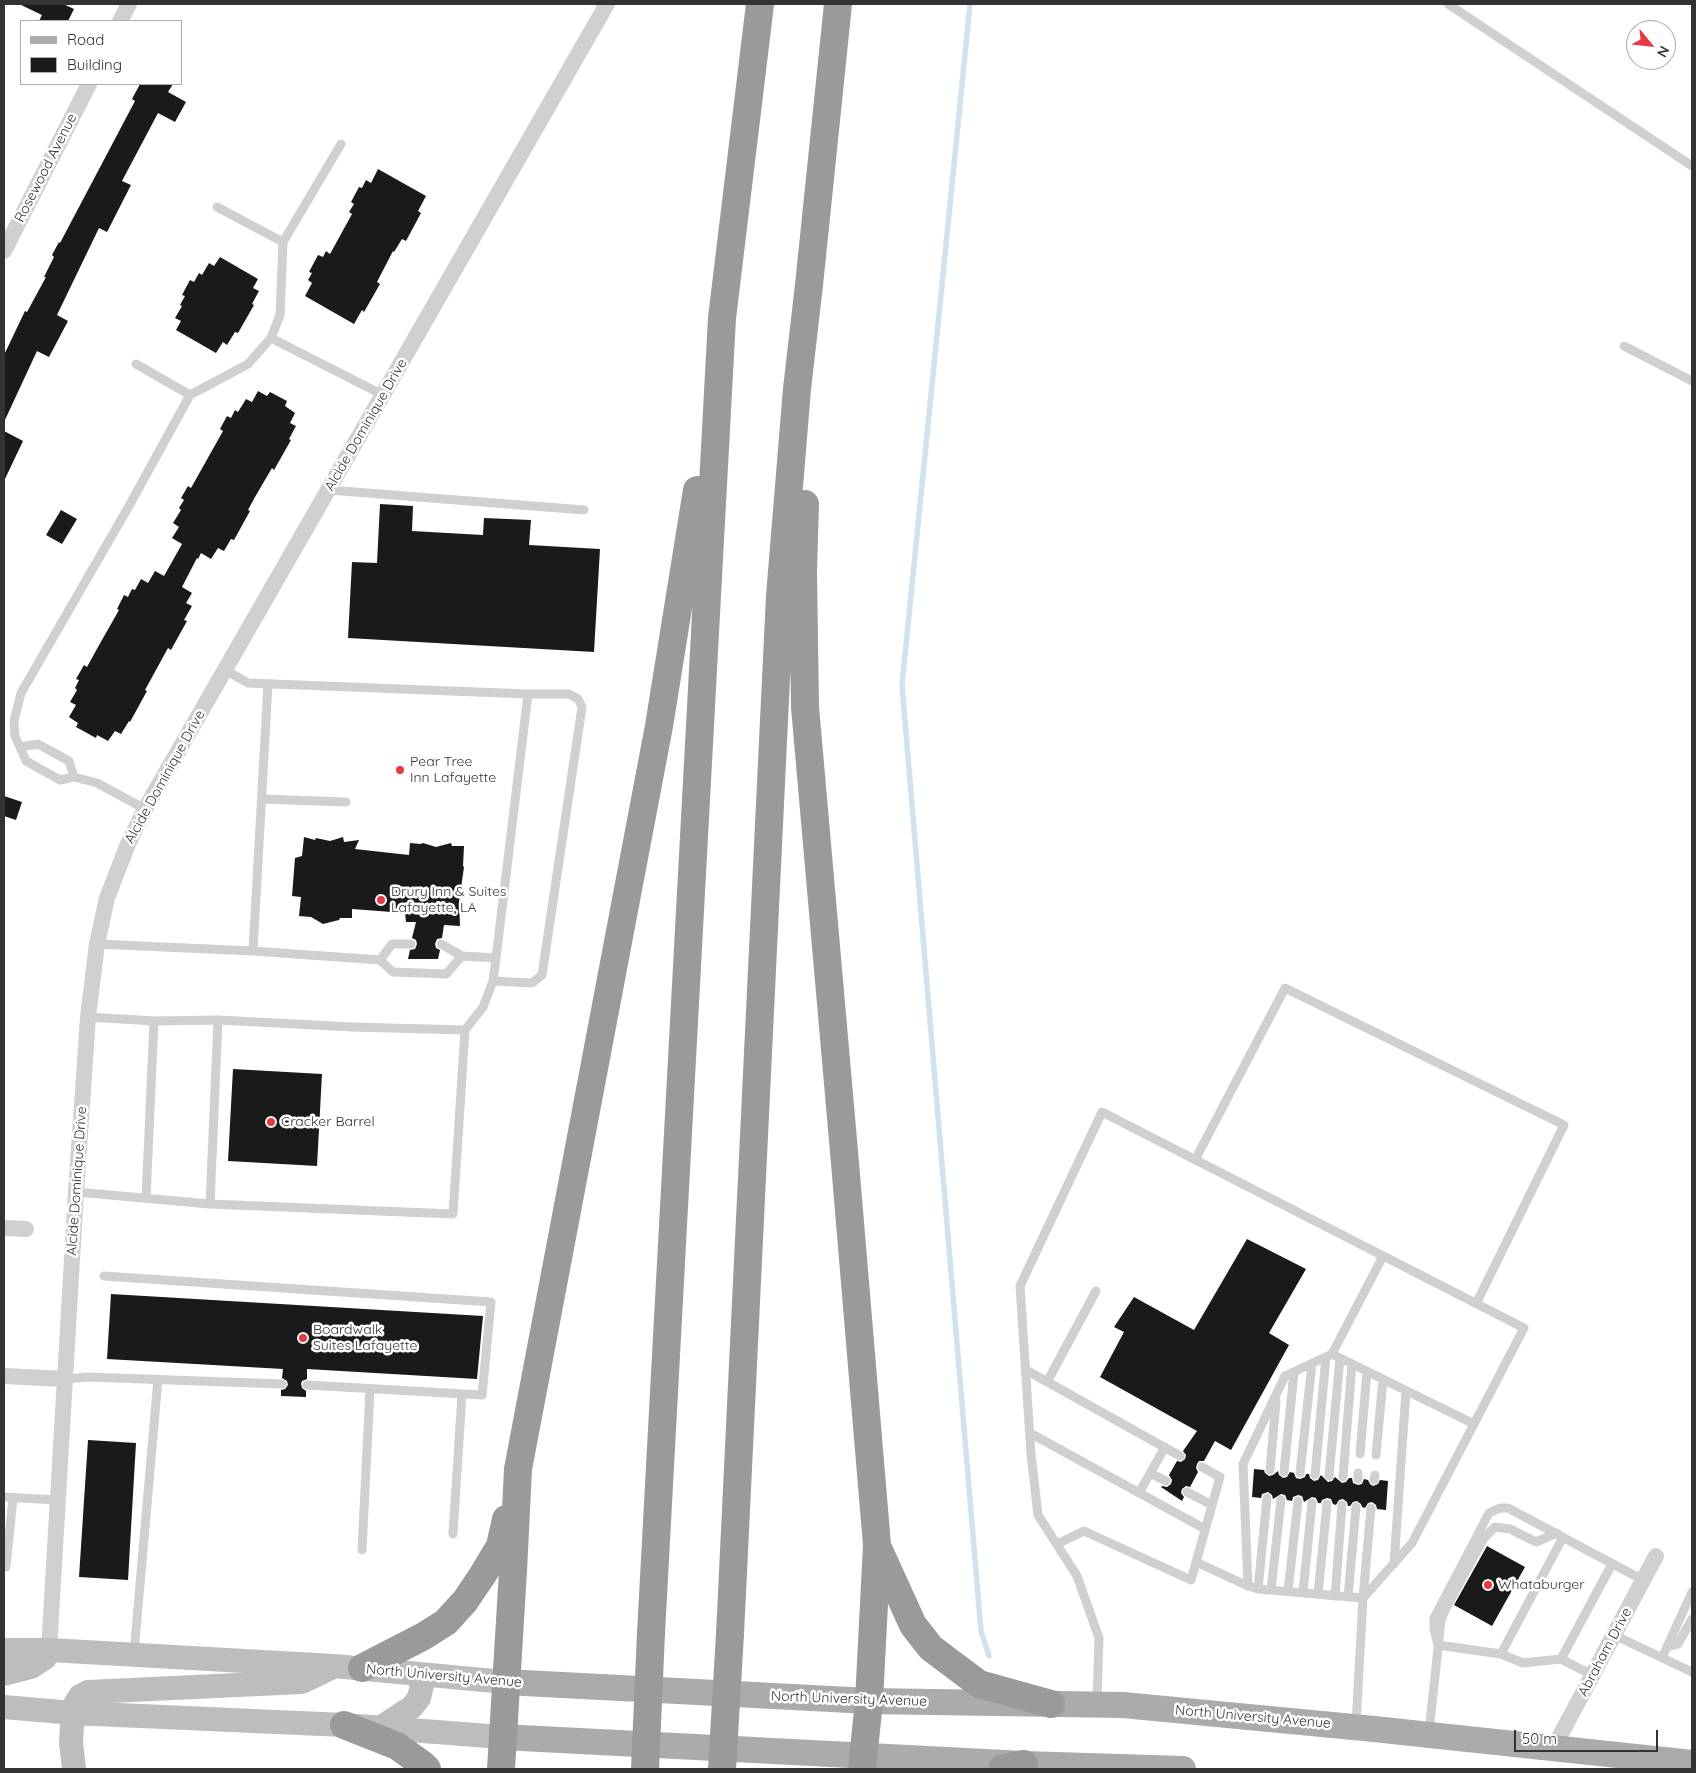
<!DOCTYPE html>
<style>
body{margin:0}
#map{position:relative;width:1696px;height:1773px;overflow:hidden;background:#fff;font-family:Quicksand,sans-serif}
canvas{display:block}
.frame{position:absolute;inset:0;border:5px solid #333;pointer-events:none}
.legend{position:absolute;left:20px;top:20px;width:162px;height:65px;box-sizing:border-box;background:#fff;border:1px solid #adadad;margin:0;padding:6px 9px;list-style:none;font-size:15px;color:#333}
.legend li{display:flex;align-items:center;gap:10px;height:25px}
.legend b{width:25px;border:1px solid #adadad}
.north{position:absolute;left:1626px;top:20px;width:50px;height:50px;box-sizing:border-box;background:#fff;border:1px solid #adadad;border-radius:50%;rotate:118deg;font-size:14px;font-weight:700;line-height:20px;text-align:center;color:#333}
.north::after{content:'';display:block;margin:auto;width:18px;height:22px;background:#e63946;clip-path:polygon(50% 0,100% 100%,50% 72%,0 100%)}
.scale{position:absolute;left:1514px;top:1730px;width:144px;height:22px;box-sizing:border-box;border:2px solid #333;border-top:0;padding-left:6px;font-size:15px;line-height:18px;white-space:nowrap;color:#333;-webkit-text-stroke:4px #fff;paint-order:stroke}
</style>
<div id="map">
<canvas width="1696" height="1773"></canvas>
<div class="frame"></div>
<ul class="legend">
<li><b style="height:6px;background:#ababab"></b>Road</li>
<li><b style="height:14px;background:#1a1a1a"></b>Building</li>
</ul>
<div class="north">N</div>
<div class="scale">50 m</div>
</div>
<script>
const g = document.querySelector('canvas').getContext('2d');
g.lineJoin = 'round';
function poly(rows) {
  const path = new Path2D();
  for (const r of rows) {
    path.moveTo(r[0], r[1]);
    for (let i = 2; i < r.length; i += 2) path.lineTo(r[i], r[i + 1]);
  }
  return path;
}
function strokePath(path, color, width, dash) {
  g.strokeStyle = color;
  g.lineWidth = width;
  g.lineCap = dash ? 'butt' : 'round';
  g.setLineDash(dash || []);
  g.stroke(path);
}
function fill(path, color) {
  g.fillStyle = color;
  g.fill(path, 'evenodd');
}
function label(font, color, halo, rows, align = 'center') {
  g.font = font + ' Quicksand,sans-serif';
  g.lineWidth = 5;
  g.setLineDash([]);
  g.textBaseline = 'middle';
  g.strokeStyle = halo;
  g.fillStyle = color;
  for (const [text, x, y, turn = 0] of rows) {
    g.save();
    g.translate(x, y);
    g.rotate((+turn || 0) * Math.PI / 180);
    g.textAlign = isNaN(turn) ? turn : align;
    if (halo) g.strokeText(text, 0, 0);
    g.fillText(text, 0, 0);
    g.restore();
  }
}
strokePath(poly([
 [970,4,902,685,981,1631,989,1656]
]), '#cfe2ee', 5.5);
fill(poly([
 [19,4,63,4,74,9,68,21,39,21,42,15],
 [140,84,173,84,168,92,186,102,175,122,158,113,122,181,131,185,107,232,99,228,57,315,68,321,49,357,37,351,4,422,4,355,25,311,27,312,46,277,44,277,54,257,52,255,59,242,60,243,135,101,132,99],
 [378,169,426,196,418,211,421,213,406,241,402,239,394,252,393,251,377,282,380,284,364,312,362,310,354,324,305,296,312,283,308,280,312,273,309,272,318,255,323,257,326,251,330,254,352,214,349,212,354,204,351,202,359,187,362,188,366,180,371,183],
 [220,257,258,279,253,288,259,291,252,304,254,305,238,333,235,332,227,345,223,342,216,353,176,330,181,321,175,318,182,306,180,305,185,296,182,295,190,280,194,282,199,273,202,275,209,263,214,266],
 [258,391,267,396,270,392,287,401,285,406,295,413,290,423,296,426,289,439,291,440,274,470,272,468,255,497,248,510,250,511,234,540,231,539,224,551,218,548,211,559,201,553,198,559,197,558,182,587,192,593,186,603,192,606,184,620,187,621,171,650,168,648,145,690,147,691,130,722,129,721,121,734,115,731,108,741,97,735,96,738,76,727,78,723,69,717,76,705,70,702,77,690,75,688,79,680,76,679,84,665,87,667,98,647,119,610,117,609,124,595,128,597,132,589,135,590,141,579,148,583,155,571,164,576,182,544,172,538,179,527,173,523,181,510,179,508,184,500,181,498,188,486,191,488,223,431,220,429,227,416,231,418,235,410,238,412,246,399,252,402],
 [4,431,23,441,4,481],
 [380,504,413,506,412,531,483,535,484,518,531,520,529,545,600,549,594,652,348,638,352,562,377,563],
 [61,510,77,519,62,544,46,535],
 [4,796,22,802,16,820,4,816],
 [304,837,315,840,316,838,330,841,343,837,344,842,359,840,355,849,409,855,410,843,421,844,423,843,436,847,451,843,452,846,464,846,463,866,464,867,459,902,460,926,444,925,442,938,437,939,435,944,436,948,440,950,438,959,408,959,410,950,415,949,417,944,416,940,412,938,416,922,406,922,405,913,352,909,352,918,340,918,339,920,323,924,311,917,299,916,301,897,292,896,295,858,302,856],
 [233,1069,322,1074,317,1166,228,1161],
 [1247,1239,1306,1269,1269,1333,1289,1345,1231,1450,1215,1441,1204,1461,1199,1461,1197,1464,1196,1468,1198,1472,1190,1487,1186,1486,1182,1489,1181,1493,1184,1497,1182,1501,1161,1487,1162,1486,1167,1487,1171,1484,1172,1480,1169,1475,1177,1461,1181,1462,1185,1459,1186,1455,1183,1451,1197,1431,1100,1377,1124,1332,1114,1327,1134,1297,1194,1330],
 [111,1294,483,1316,477,1379,307,1369,307,1379,302,1381,301,1384,302,1388,306,1391,306,1397,281,1396,281,1390,285,1389,288,1385,287,1381,282,1378,283,1369,107,1359],
 [88,1440,136,1443,128,1580,79,1577],
 [1254,1469,1264,1470,1265,1473,1269,1476,1273,1475,1278,1471,1279,1475,1283,1478,1287,1477,1290,1472,1294,1473,1296,1478,1300,1479,1305,1477,1306,1474,1309,1474,1310,1478,1314,1481,1318,1480,1321,1475,1328,1482,1332,1481,1335,1477,1342,1483,1346,1482,1349,1478,1352,1478,1353,1483,1358,1485,1362,1484,1364,1479,1368,1480,1370,1484,1373,1486,1378,1484,1380,1480,1388,1481,1386,1510,1377,1509,1376,1505,1372,1502,1368,1503,1365,1508,1362,1507,1361,1504,1357,1501,1353,1502,1350,1506,1348,1506,1347,1502,1343,1499,1339,1500,1336,1505,1333,1504,1331,1499,1327,1498,1322,1500,1321,1503,1318,1503,1316,1498,1312,1497,1304,1502,1302,1496,1298,1495,1293,1497,1292,1501,1287,1500,1285,1495,1281,1494,1273,1499,1272,1495,1268,1492,1262,1494,1261,1498,1252,1497],
 [1487,1546,1525,1567,1492,1626,1454,1605]
]), '#1a1a1a');
strokePath(poly([
 [1448,4,1692,166],
 [217,207,283,242],
 [271,338,383,395],
 [1624,346,1692,381],
 [136,364,190,395],
 [329,490,584,510],
 [225,670,248,683,528,694,496,958],
 [20,747,15,736,14,721,21,693,129,506,190,395,248,364,271,338,280,315,283,242,341,144],
 [74,777,69,761,38,744,20,747,26,761,60,780,74,777,97,783,145,809],
 [262,799,346,802],
 [441,944,462,956],
 [253,951,268,684],
 [380,960,392,944,411,944],
 [493,981,532,983,542,975,582,707,578,699,569,694,528,694],
 [88,1017,154,1021,218,1020,353,1027,465,1030],
 [1195,1160,1285,988,1564,1125,1476,1304],
 [76,1192,210,1204,453,1214,465,1030,483,1007,493,981,496,958,462,956,446,974,393,972,380,960,253,951,97,944],
 [146,1198,154,1021],
 [210,1204,218,1020],
 [104,1276,491,1302,482,1395,307,1385],
 [1332,1354,1383,1256],
 [1026,1370,1180,1456],
 [65,1379,88,1377,282,1384],
 [1047,1382,1096,1291],
 [1030,1433,1205,1529],
 [1360,1454,1367,1371],
 [1376,1455,1383,1379],
 [1270,1470,1276,1401],
 [1284,1472,1294,1372],
 [1150,1473,1166,1481],
 [1300,1473,1312,1364],
 [1315,1475,1326,1357],
 [1329,1476,1340,1358],
 [1343,1477,1352,1364],
 [1358,1479,1358,1473],
 [1374,1480,1375,1475],
 [1187,1492,1212,1505],
 [1139,1493,1165,1447],
 [4,1497,57,1500],
 [453,1534,462,1394],
 [1563,1537,1501,1654,1523,1663,1561,1659,1592,1675],
 [1057,1544,1084,1531,1191,1580,1220,1477,1202,1467],
 [362,1550,370,1389],
 [1196,1562,1248,1586,1258,1589,1363,1598,1371,1508],
 [1394,1564,1406,1391],
 [4,1567,6,1567,13,1498],
 [1248,1586,1243,1464,1285,1376,1332,1354,1474,1424],
 [1258,1589,1267,1498],
 [1271,1590,1281,1500],
 [1288,1591,1298,1501],
 [1303,1592,1312,1503],
 [1318,1594,1327,1504],
 [1335,1596,1342,1505],
 [1348,1597,1356,1507],
 [1614,1635,1692,1672],
 [1438,1645,1434,1629,1434,1618,1489,1513,1500,1508,1508,1508,1643,1580],
 [1438,1645,1501,1654],
 [1667,1647,1678,1644,1692,1619],
 [134,1653,158,1379],
 [1662,1658,1692,1592],
 [1561,1659,1612,1564],
 [1097,1701,1099,1638,1077,1576,1038,1515,1031,1454,1020,1286,1102,1112,1524,1328,1412,1543,1363,1598,1356,1724],
 [1429,1732,1441,1620,1447,1606,1484,1538,1495,1527,1510,1529,1536,1542,1557,1533]
]), '#d0d0d0', 9);
strokePath(poly([
 [120,21,129,4],
 [4,251,89,84],
 [4,1228,26,1229],
 [4,1376,65,1379],
 [49,1650,76,1192,88,1017,97,944,107,898,128,844,145,809,607,4],
 [1554,1747,1656,1556]
]), '#d0d0d0', 16);
strokePath(poly([
 [4,1650,49,1650,334,1666,505,1682],
 [4,1674,31,1667,45,1658,49,1650],
 [4,1707,73,1713,344,1725,502,1737],
 [380,1728,412,1707,419,1698,423,1681,420,1674],
 [74,1769,71,1743,73,1708,80,1696,88,1692,302,1682,331,1668]
]), '#bdbdbd', 24);
strokePath(poly([
 [505,1682,869,1701,1123,1705,1374,1729,1692,1763],
 [502,1737,1024,1764,1183,1769]
]), '#ababab', 26);
strokePath(poly([
 [805,504,803,572,805,707,845,1163,877,1545,869,1701,862,1769],
 [878,1548,913,1625,931,1648,979,1684,1051,1704],
 [651,1633,722,318,760,4],
 [730,1634,780,596,797,389,809,285,838,4],
 [362,1668,424,1636,446,1622,465,1601,482,1576,500,1546,506,1519],
 [344,1725,397,1746,422,1764,427,1769],
 [501,1769,513,1571,518,1469,659,726,697,490],
 [1002,1769,1024,1764]
]), '#9a9a9a', 28);
strokePath(poly([
 [645,1769,651,1633],
 [722,1769,730,1634]
]), '#9a9a9a', 28);
for (const [x, y, r, color] of [
 [400,770,5,"#e63946"],
 [381,900,5,"#e63946"],
 [271,1122,5,"#e63946"],
 [303,1338,5,"#e63946"],
 [1488,1585,5,"#e63946"]
]) {
  const dot = new Path2D();
  dot.arc(x, y, r, 0, 2 * Math.PI);
  g.fillStyle = color;
  g.fill(dot);
  strokePath(dot, '#fff', 2);
}
label('14px', '#333', '#fff', [
 ["Rosewood Avenue",46,168,-63],
 ["Alcide Dominique Drive",366,425,-60],
 ["Alcide Dominique Drive",165,777,-61],
 ["Alcide Dominique Drive",77,1181,-86],
 ["Abraham Drive",1605,1652,-62],
 ["North University Avenue",444,1676,5],
 ["North University Avenue",849,1699,2],
 ["North University Avenue",1253,1717,5]
]);
label('14px', '#333', '#fff', [
 ["Pear Tree",410,762],
 ["Inn Lafayette",410,778],
 ["Drury Inn & Suites",391,892],
 ["Lafayette, LA",391,908],
 ["Cracker Barrel",281,1122],
 ["Boardwalk",313,1330],
 ["Suites Lafayette",313,1346],
 ["Whataburger",1498,1585]
], 'left');
</script>
